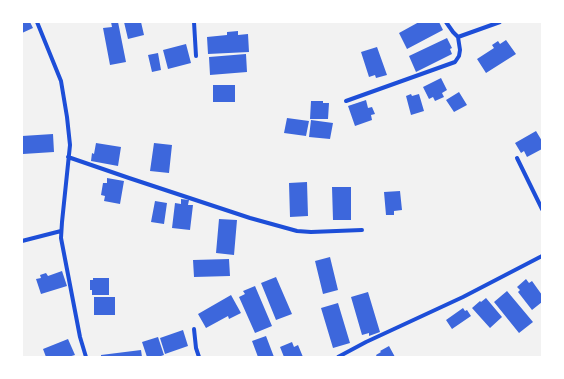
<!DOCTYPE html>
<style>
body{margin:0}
#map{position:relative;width:564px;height:379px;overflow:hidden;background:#f2f2f2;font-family:"Space Grotesk",sans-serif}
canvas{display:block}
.frame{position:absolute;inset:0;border:23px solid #fff;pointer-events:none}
</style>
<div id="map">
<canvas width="564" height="379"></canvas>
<div class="frame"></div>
</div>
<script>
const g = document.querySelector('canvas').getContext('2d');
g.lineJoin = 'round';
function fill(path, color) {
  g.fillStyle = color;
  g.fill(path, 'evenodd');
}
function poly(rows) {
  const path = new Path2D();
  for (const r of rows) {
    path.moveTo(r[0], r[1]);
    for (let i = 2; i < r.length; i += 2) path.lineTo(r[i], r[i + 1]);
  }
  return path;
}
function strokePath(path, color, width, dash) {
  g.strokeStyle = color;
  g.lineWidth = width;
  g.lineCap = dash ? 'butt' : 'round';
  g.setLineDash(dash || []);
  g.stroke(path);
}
fill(poly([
 [22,22,30,22,33,28,22,33],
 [111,22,118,22,126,62,110,65,103,28,112,27],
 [124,22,141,22,144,35,128,39],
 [419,22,439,22,443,30,407,49,399,33],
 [238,31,238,35,248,34,249,52,208,54,207,37,227,35,227,32],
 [447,38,452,48,450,49,452,54,416,72,409,56],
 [506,40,516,54,486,73,477,59,494,48,492,45,498,41,500,44],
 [186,44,191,63,168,69,163,50],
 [377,47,387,75,376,78,375,75,369,77,361,52],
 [158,53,161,70,152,72,148,55],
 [246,54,247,72,210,75,209,57],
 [441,78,447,90,442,93,444,97,435,101,433,97,429,99,423,87],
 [213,85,235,85,235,102,213,102],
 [459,92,467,105,454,112,446,100],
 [411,94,412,96,419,94,424,111,411,115,406,96],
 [366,100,368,108,372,107,375,114,371,115,372,120,355,126,348,106],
 [311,101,323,101,323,103,329,103,328,119,310,119],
 [287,118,309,121,306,136,284,133],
 [311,120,333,123,330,139,309,137],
 [536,131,542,141,542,149,527,157,524,151,521,153,515,143],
 [53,134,54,152,23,154,22,136],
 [96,143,121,147,118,166,91,161,92,153,94,154],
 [154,143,172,145,169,173,150,171],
 [107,178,124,181,120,204,104,201,105,196,101,195,103,183,107,183],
 [307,182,308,216,290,217,289,183],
 [332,187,351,187,351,220,333,220],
 [400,191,402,210,394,211,394,215,386,215,384,192],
 [181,199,189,200,188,205,193,205,190,230,172,228,175,203,181,204],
 [155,201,167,203,164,224,151,222],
 [219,219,237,220,234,255,216,253],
 [330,257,338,290,323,294,315,261],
 [229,259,230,276,194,277,193,260],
 [62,271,67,286,41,294,36,279,41,278,40,275,46,273,48,276],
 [276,277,292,314,276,320,261,283],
 [93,278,109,278,109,295,92,295,92,290,90,290,90,280,93,280],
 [526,279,529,283,532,281,542,295,542,302,532,310,518,292,520,290,517,287],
 [255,286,272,326,255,333,239,297,245,294,243,291],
 [507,291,533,322,519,333,494,302],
 [368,292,380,332,369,336,369,333,362,335,351,297],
 [231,295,241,313,229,319,228,316,206,328,198,314],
 [94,297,115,297,115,315,94,315],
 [486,298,502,317,490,328,472,308,480,301,481,302],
 [338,303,350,343,333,348,321,308],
 [463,308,465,311,467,310,471,316,452,329,446,320],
 [183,330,188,346,165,354,160,338],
 [266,336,274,357,258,357,252,341],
 [158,337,164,355,158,357,147,357,142,342],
 [68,339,75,355,68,357,46,357,43,349],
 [292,342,294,347,298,345,303,357,284,357,280,347],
 [389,346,395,357,377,357,376,355,381,352,380,351],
 [141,350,142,357,101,357,101,355]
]), '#3d67dc');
strokePath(poly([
 [37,22,61,81,67,117,70,145,62,222,61,238,80,337,86,357],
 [194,22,196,56],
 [446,22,453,32,458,37,500,22],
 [346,101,455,62,459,56,460,50,458,37],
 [68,157,129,178,250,218,297,231,311,232,362,230],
 [517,158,542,209],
 [22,241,61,231],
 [194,329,196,348,199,357],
 [338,357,366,342,463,297,542,256]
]), '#1d4ed8', 4);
</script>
